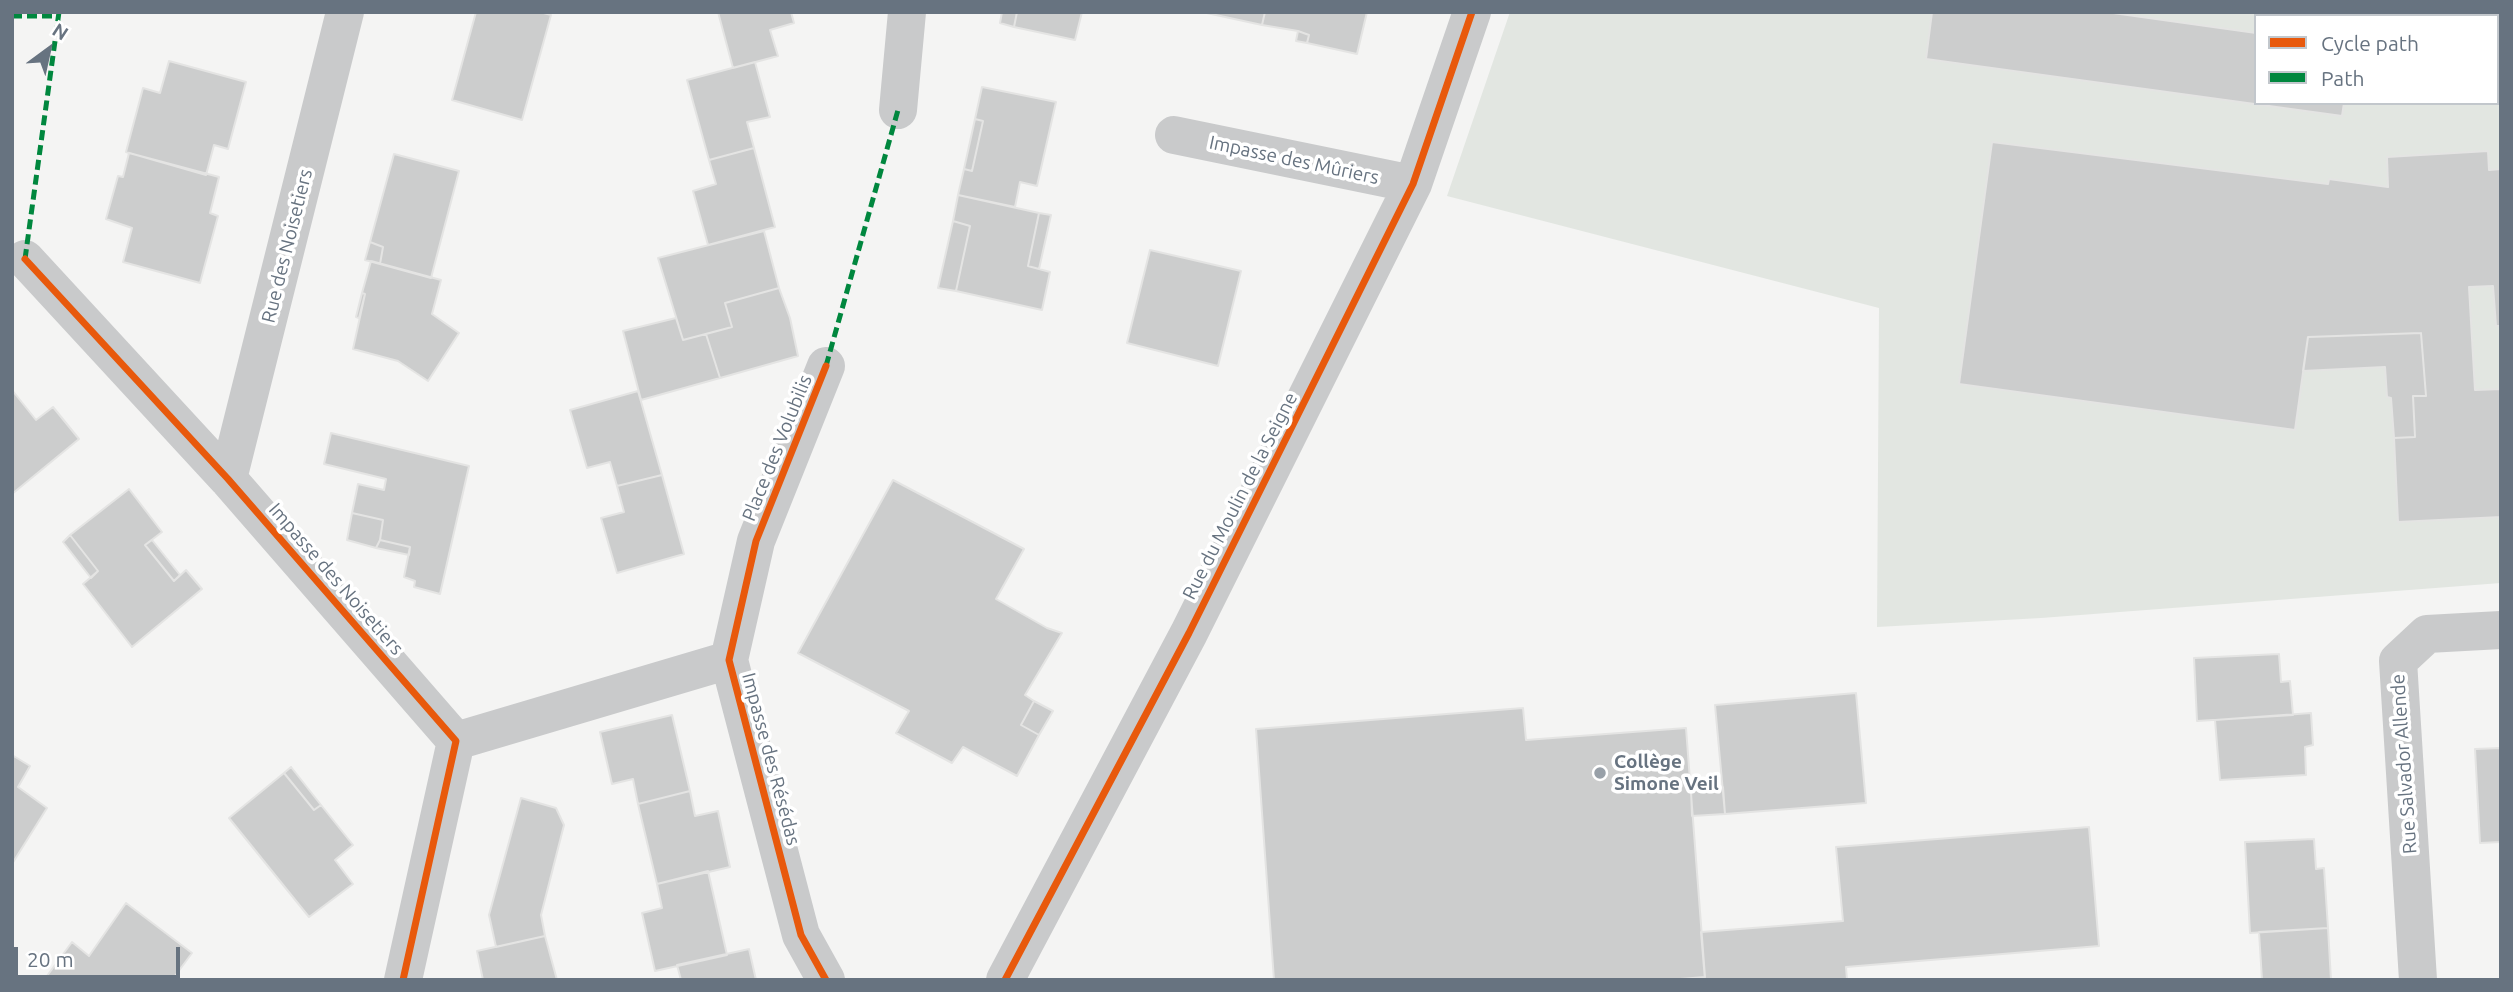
<!DOCTYPE html>
<meta charset="utf-8">
<style>
body{margin:0}
#map{position:relative;width:2513px;height:992px;overflow:hidden;background:#f4f4f3;font-family:Ubuntu,sans-serif}
canvas{display:block}
.frame{position:absolute;inset:0;border:14px solid #677380;pointer-events:none}
.legend{position:absolute;left:2254px;top:14px;width:245px;height:91px;box-sizing:border-box;background:#fff;border:2px solid #c2c7cc;margin:0;padding:9px 12px;list-style:none;font-size:21px;color:#677380}
.legend li{display:flex;align-items:center;gap:14px;height:35px}
.legend b{width:35px;border:2px solid #c2c7cc}
.north{position:absolute;left:14px;top:14px;width:70px;height:70px;-webkit-text-stroke:5px #fff;paint-order:stroke;rotate:33deg;font-size:19px;font-weight:700;line-height:28px;text-align:center;color:#677380}
.north::after{content:'';display:block;margin:auto;width:24px;height:32px;background:#677380;clip-path:polygon(50% 0,100% 100%,50% 72%,0 100%)}
.scale{position:absolute;left:14px;top:947px;width:166px;height:32px;box-sizing:border-box;border:4px solid #677380;border-top:0;padding-left:9px;font-size:21px;line-height:24px;white-space:nowrap;color:#677380;-webkit-text-stroke:5px #fff;paint-order:stroke}
</style>
<div id="map">
<canvas width="2513" height="992"></canvas>
<div class="frame"></div>
<ul class="legend">
<li><b style="height:9px;background:#e8590c"></b>Cycle path</li>
<li><b style="height:9px;background:#00873e"></b>Path</li>
</ul>
<div class="north">N</div>
<div class="scale">20 m</div>
</div>
<script>
const g = document.querySelector('canvas').getContext('2d');
g.lineJoin = 'round';
function fill(path, color) {
  g.fillStyle = color;
  g.fill(path, 'evenodd');
}
function poly(rows) {
  const path = new Path2D();
  for (const r of rows) {
    path.moveTo(r[0], r[1]);
    for (let i = 2; i < r.length; i += 2) path.lineTo(r[i], r[i + 1]);
  }
  return path;
}
function strokePath(path, color, width, dash) {
  g.strokeStyle = color;
  g.lineWidth = width;
  g.lineCap = dash ? 'butt' : 'round';
  g.setLineDash(dash || []);
  g.stroke(path);
}
function label(font, color, halo, rows, align = 'center') {
  g.font = font + ' Ubuntu,sans-serif';
  g.lineWidth = 7;
  g.setLineDash([]);
  g.textBaseline = 'middle';
  g.strokeStyle = halo;
  g.fillStyle = color;
  for (const [text, x, y, turn = 0] of rows) {
    g.save();
    g.translate(x, y);
    g.rotate((+turn || 0) * Math.PI / 180);
    g.textAlign = isNaN(turn) ? turn : align;
    if (halo) g.strokeText(text, 0, 0);
    g.fillText(text, 0, 0);
    g.restore();
  }
}
fill(poly([
 [1510,12,2501,12,2501,583,2041,618,1877,627,1879,308,1447,196],
 [2256,16,2497,16,2497,103,2256,103]
]), '#e2e6e1');
const building = poly([
 [476,12,540,12,551,15,522,120,452,100,476,12],
 [718,12,791,12,794,23,770,30,778,56,733,68,718,12],
 [1002,12,1017,12,1014,27,1000,23,1002,12],
 [1017,12,1082,12,1075,40,1014,27,1017,12],
 [1202,12,1265,12,1262,25,1202,12],
 [1265,12,1367,12,1357,54,1307,43,1309,35,1298,31,1262,25,1265,12],
 [1932,12,2106,12,2256,33,2256,103,2344,103,2342,116,1926,59,1932,12],
 [1298,31,1309,35,1307,43,1296,41,1298,31],
 [169,61,246,82,228,149,214,145,206,175,126,152,143,88,160,93,169,61],
 [755,62,770,117,747,122,754,148,709,160,687,80,755,62],
 [982,87,1056,102,1037,186,1020,182,1015,207,958,195,964,169,972,171,983,121,975,119,982,87],
 [975,119,983,121,972,171,964,169,975,119],
 [1992,142,2328,184,2329,179,2388,187,2387,157,2488,151,2489,170,2501,169,2501,326,2496,326,2493,286,2469,287,2475,390,2501,389,2501,517,2398,522,2394,438,2415,437,2413,396,2426,396,2421,333,2308,337,2295,430,1959,384,1992,142],
 [754,148,775,227,708,245,693,191,716,184,709,160,754,148],
 [129,153,219,177,210,213,218,216,200,283,123,262,132,228,106,219,118,176,123,177,129,153],
 [394,154,459,171,431,278,380,264,383,247,370,242,394,154],
 [958,195,1039,213,1028,266,1050,272,1042,310,956,291,970,226,953,221,958,195],
 [1039,213,1051,215,1039,269,1028,266,1039,213],
 [953,221,970,226,956,291,938,288,953,221],
 [764,231,779,288,725,303,732,327,683,340,658,258,764,231],
 [370,242,383,247,380,264,365,260,370,242],
 [1150,250,1241,271,1218,366,1127,343,1150,250],
 [371,261,441,280,432,314,459,333,428,381,398,361,353,349,365,294,362,293,371,261],
 [779,288,790,318,798,356,720,378,706,334,732,327,725,303,779,288],
 [362,293,365,294,359,318,356,317,362,293],
 [676,318,683,340,706,334,720,378,641,400,623,331,676,318],
 [2421,333,2426,396,2413,396,2415,437,2394,438,2391,398,2387,397,2385,367,2303,371,2308,337,2421,333],
 [12,390,36,420,53,407,79,439,12,494,12,390],
 [638,391,662,475,617,486,610,462,587,468,570,410,638,391],
 [331,433,469,466,440,594,414,587,415,581,404,577,410,547,380,540,383,520,352,513,358,484,384,490,386,479,324,464,331,433],
 [662,475,684,554,617,573,601,518,624,512,617,486,662,475],
 [893,480,1024,549,996,599,1047,628,1062,633,1025,695,1034,701,1021,725,1039,735,1017,776,963,747,952,763,896,733,909,711,798,653,893,480],
 [129,489,162,532,145,545,174,581,186,570,202,589,132,647,83,584,98,571,70,535,129,489],
 [352,513,383,520,380,540,376,548,347,540,352,513],
 [70,535,98,571,91,578,63,542,70,535],
 [152,540,180,575,174,581,145,545,152,540],
 [380,540,410,547,409,555,376,548,380,540],
 [2279,654,2281,682,2290,681,2293,715,2197,721,2194,658,2279,654],
 [1856,693,1866,803,1725,814,1715,705,1856,693],
 [1034,701,1053,711,1039,735,1021,725,1034,701],
 [1523,708,1526,740,1686,728,1705,977,1668,980,1274,980,1256,729,1523,708],
 [2311,713,2313,745,2305,747,2306,775,2220,780,2215,720,2311,713],
 [672,715,690,791,638,804,633,779,612,784,600,732,672,715],
 [2501,748,2501,842,2480,843,2475,749,2501,748],
 [12,755,30,766,18,787,47,808,12,864,12,755],
 [291,767,321,805,314,810,284,773,291,767],
 [284,773,314,810,321,805,353,845,335,860,353,884,309,917,229,818,284,773],
 [1723,787,1725,814,1692,816,1691,790,1723,787],
 [690,791,695,816,718,811,730,867,657,884,638,804,690,791],
 [521,798,556,808,564,825,541,915,545,936,496,947,489,915,521,798],
 [2089,827,2099,946,1846,967,1847,980,1705,980,1701,932,1843,921,1836,847,2089,827],
 [2314,839,2316,869,2324,868,2328,928,2250,933,2245,842,2314,839],
 [708,871,727,955,655,971,642,913,662,908,657,884,708,871],
 [126,903,192,953,172,980,44,980,72,942,89,956,126,903],
 [2328,928,2331,980,2262,980,2259,932,2328,928],
 [545,936,557,980,483,980,477,951,545,936],
 [749,949,756,980,681,980,677,965,749,949]
]);
fill(building, '#cccdcd');
strokePath(building, '#e4e4e3', 2);
strokePath(poly([
 [898,110,907,12],
 [1174,135,1413,184],
 [25,259,228,479,456,741,403,980],
 [228,479,345,12],
 [456,741,729,660],
 [826,980,801,935,729,660,756,541,826,366],
 [1005,980,1189,633,1413,184,1472,12],
 [2418,980,2398,661,2427,634,2501,630]
]), '#c9cacb', 38);
strokePath(poly([
 [12,16,58,16],
 [25,259,59,12],
 [826,366,898,110]
]), '#00873e', 5, [10, 5]);
strokePath(poly([
 [25,259,228,479,456,741,403,980],
 [826,980,801,935,729,660,756,541,826,366],
 [1005,980,1189,633,1413,184,1472,12]
]), '#e8590c', 7);
for (const [x, y, r, color] of [
 [1600,773,7,"#98a0a8"]
]) {
  const dot = new Path2D();
  dot.arc(x, y, r, 0, 2 * Math.PI);
  g.fillStyle = color;
  g.fill(dot);
  strokePath(dot, '#fff', 2.5);
}
label('19px', '#677380', '#fff', [
 ["Impasse des Mûriers",1294,160,12],
 ["Rue des Noisetiers",287,246,-76],
 ["Place des Volubilis",777,448,-68],
 ["Rue du Moulin de la Seigne",1240,496,-63],
 ["Impasse des Noisetiers",336,579,49],
 ["Impasse des Résédas",771,759,75],
 ["Rue Salvador Allende",2404,764,-94]
]);
label('bold 19px', '#677380', '#fff', [
 ["Collège",1614,762],
 ["Simone Veil",1614,784]
], 'left');
</script>
